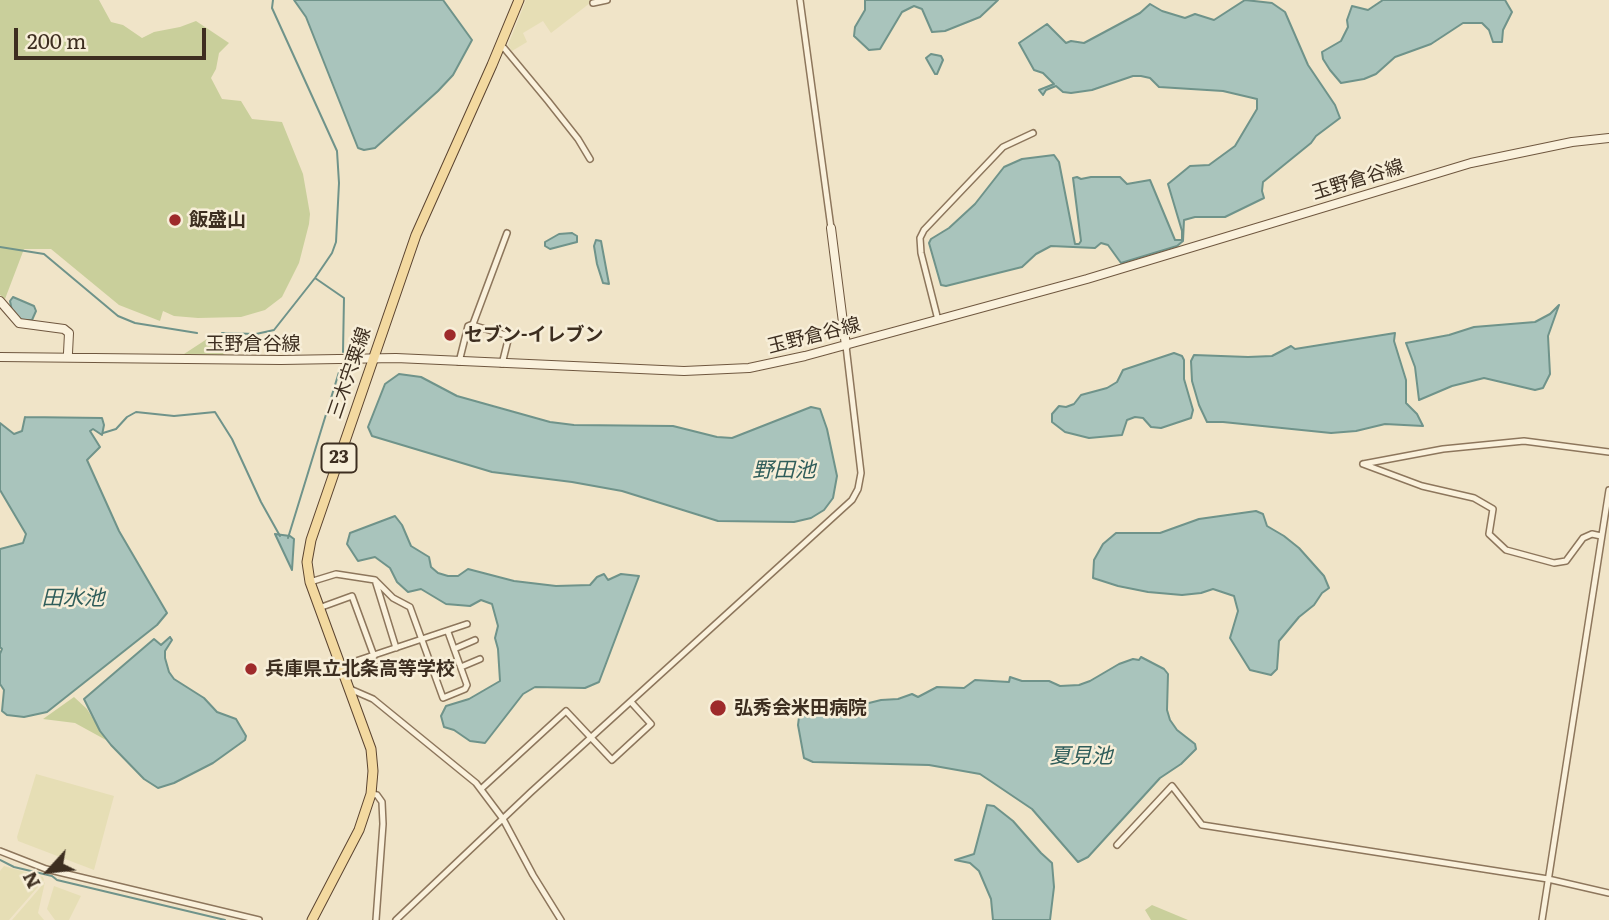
<!DOCTYPE html>
<meta charset="utf-8">
<style>
body{margin:0}
#map{position:relative;width:1609px;height:920px;overflow:hidden;background:#f0e4c8;font-family:Literata,serif}
canvas{display:block}
.north{position:absolute;left:14px;top:836px;width:70px;height:70px;-webkit-text-stroke:5px #f7eed8;paint-order:stroke;rotate:243deg;font-size:19px;font-weight:700;line-height:28px;text-align:center;color:#3d2e20}
.north::after{content:'';display:block;margin:auto;width:24px;height:32px;background:#3d2e20;clip-path:polygon(50% 0,100% 100%,50% 72%,0 100%)}
.scale{position:absolute;left:14px;top:28px;width:192px;height:32px;box-sizing:border-box;border:4px solid #3d2e20;border-top:0;padding-left:9px;font-size:21px;line-height:24px;white-space:nowrap;color:#3d2e20;-webkit-text-stroke:5px #f7eed8;paint-order:stroke}
</style>
<div id="map">
<canvas width="1609" height="920"></canvas>
<div class="north">N</div>
<div class="scale">200 m</div>
</div>
<script>
const g = document.querySelector('canvas').getContext('2d');
g.lineJoin = 'round';
function fill(path, color) {
  g.fillStyle = color;
  g.fill(path, 'evenodd');
}
function poly(rows) {
  const path = new Path2D();
  for (const r of rows) {
    path.moveTo(r[0], r[1]);
    for (let i = 2; i < r.length; i += 2) path.lineTo(r[i], r[i + 1]);
  }
  return path;
}
function strokePath(path, color, width, dash) {
  g.strokeStyle = color;
  g.lineWidth = width;
  g.lineCap = dash ? 'butt' : 'round';
  g.setLineDash(dash || []);
  g.stroke(path);
}
function label(font, color, halo, rows, align = 'center') {
  g.font = font + ' Literata,"Noto Sans JP",serif';
  g.lineWidth = 5;
  g.setLineDash([]);
  g.textBaseline = 'middle';
  g.strokeStyle = halo;
  g.fillStyle = color;
  for (const [text, x, y, turn = 0] of rows) {
    g.save();
    g.translate(x, y);
    g.rotate((+turn || 0) * Math.PI / 180);
    g.textAlign = isNaN(turn) ? turn : align;
    if (halo) g.strokeText(text, 0, 0);
    g.fillText(text, 0, 0);
    g.restore();
  }
}
fill(poly([
 [526,0,594,0,551,33,543,21,523,33,527,42,512,51,508,45],
 [36,774,114,796,94,870,18,841,17,837],
 [4,866,43,877,44,880,9,920,0,920,0,871],
 [45,882,38,913,44,920,12,920],
 [54,886,81,896,69,920,55,920,47,909]
]), '#e6deb5');
fill(poly([
 [0,0,99,0,111,22,123,25,142,38,154,32,180,27,196,21,229,43,219,53,216,69,211,78,222,99,241,101,252,119,282,122,303,174,310,214,309,224,299,263,282,297,265,310,241,317,198,318,174,316,163,311,160,321,119,305,51,249,24,249,5,299,0,295],
 [207,339,225,355,184,354],
 [74,697,87,709,106,740,75,723,43,719],
 [1152,905,1188,920,1151,920,1145,910]
]), '#c9cf9b');
const water = poly([
 [294,0,443,0,472,40,453,75,438,91,375,148,364,150,358,148,306,17,294,0],
 [865,0,998,0,980,17,945,31,932,32,922,9,914,6,902,12,880,49,869,50,854,36,855,27,865,10,865,0],
 [1245,0,1272,3,1285,12,1308,65,1335,105,1340,118,1316,136,1311,143,1263,182,1262,191,1264,198,1225,217,1195,217,1184,220,1183,241,1177,246,1121,263,1108,245,1101,243,1095,248,1051,246,1036,254,1022,267,946,286,941,285,929,243,931,239,949,228,975,204,1004,167,1022,159,1054,155,1059,162,1075,244,1079,244,1081,241,1073,178,1077,177,1081,179,1091,177,1120,177,1127,184,1150,180,1175,240,1182,240,1182,231,1168,184,1190,166,1209,165,1235,146,1257,109,1257,99,1223,91,1159,87,1150,78,1141,76,1133,76,1092,90,1071,93,1063,92,1056,86,1046,90,1043,95,1039,90,1054,84,1043,73,1034,70,1019,43,1047,24,1066,43,1071,41,1084,43,1140,13,1150,4,1162,11,1185,18,1195,14,1214,20,1245,0],
 [1383,0,1505,0,1512,12,1503,30,1502,42,1493,42,1489,30,1482,23,1463,23,1431,44,1395,57,1376,74,1364,79,1341,83,1330,70,1323,59,1322,52,1341,41,1348,27,1347,20,1352,6,1368,10,1383,0],
 [931,54,941,56,943,60,937,74,935,74,926,58,931,54],
 [572,233,577,236,577,242,550,249,545,246,545,242,559,234,572,233],
 [596,240,601,241,609,284,603,283,597,264,594,246,596,240],
 [13,297,34,306,36,311,32,320,20,320,12,311,10,301,13,297],
 [1559,305,1548,336,1550,374,1543,388,1535,390,1484,378,1452,386,1419,400,1415,367,1406,343,1449,335,1474,327,1535,322,1550,314,1559,305],
 [1395,333,1394,341,1406,380,1406,403,1417,414,1423,426,1385,424,1356,431,1331,433,1223,422,1207,422,1199,405,1192,381,1191,361,1194,355,1248,357,1272,356,1291,346,1295,349,1395,333],
 [1174,353,1182,356,1184,360,1184,379,1193,410,1191,418,1161,428,1151,427,1143,418,1135,417,1127,420,1122,435,1089,438,1065,432,1052,422,1052,414,1059,406,1066,407,1074,404,1081,395,1107,388,1117,382,1123,370,1174,353],
 [399,374,421,377,457,396,550,422,574,425,673,426,717,437,732,438,811,407,820,409,827,429,837,476,833,498,824,510,811,518,794,522,718,521,622,491,572,482,492,472,372,436,368,427,385,384,399,374],
 [25,417,102,418,104,425,102,435,93,429,90,431,100,447,87,460,119,531,167,613,157,625,47,712,24,717,7,715,2,711,4,690,0,684,0,654,2,649,0,647,0,549,23,543,26,534,0,490,0,423,14,434,22,431,25,417],
 [1256,511,1263,514,1267,526,1284,536,1299,548,1324,576,1329,588,1322,593,1314,605,1299,617,1279,641,1277,669,1271,675,1250,670,1230,638,1238,611,1234,596,1213,589,1201,593,1182,595,1148,592,1118,586,1093,578,1094,560,1103,544,1116,533,1160,533,1199,519,1256,511],
 [395,516,402,525,411,546,429,557,431,567,438,573,448,576,458,576,468,569,514,581,556,586,590,585,597,577,604,574,608,580,621,574,639,576,599,682,585,688,535,687,523,694,485,743,470,741,454,730,444,727,441,716,446,706,469,699,500,681,498,649,495,638,498,626,492,604,481,600,470,606,446,604,421,589,408,592,397,582,390,568,375,557,358,561,347,544,350,533,395,516],
 [275,534,290,536,294,539,292,570,275,534],
 [170,637,172,640,165,651,165,658,169,672,174,679,204,698,217,712,236,719,246,736,245,740,213,763,174,783,158,788,144,779,111,745,100,731,84,699,154,639,161,645,170,637],
 [1141,657,1164,669,1168,674,1167,710,1170,720,1177,730,1195,744,1196,749,1181,764,1160,778,1088,857,1078,862,1032,809,980,774,929,765,813,762,804,758,798,725,800,709,808,704,815,708,861,705,881,700,898,699,912,694,918,697,937,687,964,688,975,680,1009,682,1010,677,1022,681,1049,681,1060,686,1079,685,1090,681,1119,664,1133,659,1139,660,1141,657],
 [987,805,994,806,1013,821,1041,853,1052,863,1054,887,1050,920,993,920,991,899,979,871,970,863,955,860,974,854,987,805]
]);
fill(water, '#a9c4bc');
strokePath(water, '#6f938a', 2);
strokePath(poly([
 [0,247,44,254,118,316,135,323,197,333],
 [315,278,344,298,343,352],
 [222,333,256,334,274,330,315,278,332,253,336,242,339,183,337,151,272,8,273,0],
 [103,433,116,429,127,417,136,412,174,416,215,412,232,439,261,502,280,536],
 [288,538,339,372],
 [0,860,14,867,52,876,57,880,225,920]
]), '#6f938a', 2);
const street = poly([
 [800,0,831,228],
 [593,3,607,0],
 [500,47,504,48,548,101,578,139,590,159],
 [938,320,921,253,920,238,924,230,1003,147,1033,133],
 [472,325,509,336,502,364],
 [459,362,468,326,473,324,507,233],
 [1363,464,1422,486,1474,498,1493,509,1489,534,1506,550,1554,563,1566,561,1583,538,1592,534,1601,536],
 [1363,464,1443,449,1524,441,1609,452],
 [375,580,396,648],
 [310,582,336,574,375,580,393,598,410,607,443,698,465,689,467,685,448,632],
 [319,608,352,596,374,656],
 [454,649,475,640],
 [370,657,376,670],
 [341,666,467,624],
 [461,667,480,659],
 [350,689,373,699,476,783,503,819,533,875,561,920],
 [481,789,566,711,612,760,651,724,631,702],
 [371,794,377,795,382,802,383,824,376,920],
 [1117,845,1172,786,1202,825,1548,879,1609,893],
 [0,851,46,869,259,920],
 [396,920,531,792,852,500,858,489,861,473,846,346],
 [1542,920,1609,490]
]);
const secondary = poly([
 [831,228,846,346],
 [0,301,19,323,64,329,69,333,68,353],
 [0,357,281,360,396,358,684,371,749,368,805,356,1087,279,1471,163,1572,142,1609,138]
]);
const primary = poly([
 [312,920,359,830,371,794,373,771,371,749,310,582,307,562,311,540,416,235,492,65,519,0]
]);
strokePath(street, '#8d765c', 8);
strokePath(secondary, '#6f573f', 10);
strokePath(primary, '#5b4430', 11);
strokePath(street, '#faf1dc', 5);
strokePath(secondary, '#faf1dc', 8);
strokePath(primary, '#f3d9a0', 9);
for (const [x, y, r, color] of [
 [175,220,7,"#9e2a2b"],
 [450,335,7,"#9e2a2b"],
 [251,669,7,"#9e2a2b"],
 [718,708,9,"#9e2a2b"]
]) {
  const dot = new Path2D();
  dot.arc(x, y, r, 0, 2 * Math.PI);
  g.fillStyle = color;
  g.fill(dot);
  strokePath(dot, '#f7eed8', 2.5);
}
for (const [x, y, w] of [
 [339,458,35]
]) {
  const box = new Path2D();
  box.roundRect(x - w / 2, y - 14.5, w, 29, 5);
  g.fillStyle = '#f7eed8';
  g.fill(box);
  strokePath(box, '#3d2e20', 2);
}
label('bold 18px', '#3d2e20', null, [
 ["23",339,458]
]);
label('19px', '#3d2e20', '#f7eed8', [
 ["玉野倉谷線",1358,180,-17],
 ["玉野倉谷線",814,336,-14],
 ["玉野倉谷線",253,344],
 ["三木宍粟線",350,373,-71]
]);
label('bold 19px', '#3d2e20', '#f7eed8', [
 ["飯盛山",189,220],
 ["セブン-イレブン",464,335],
 ["兵庫県立北条高等学校",265,669],
 ["弘秀会米田病院",734,708]
], 'left');
label('italic 21px', '#2f5d5a', '#f7eed8', [
 ["野田池",784,471],
 ["田水池",73,599],
 ["夏見池",1081,757]
]);
</script>
